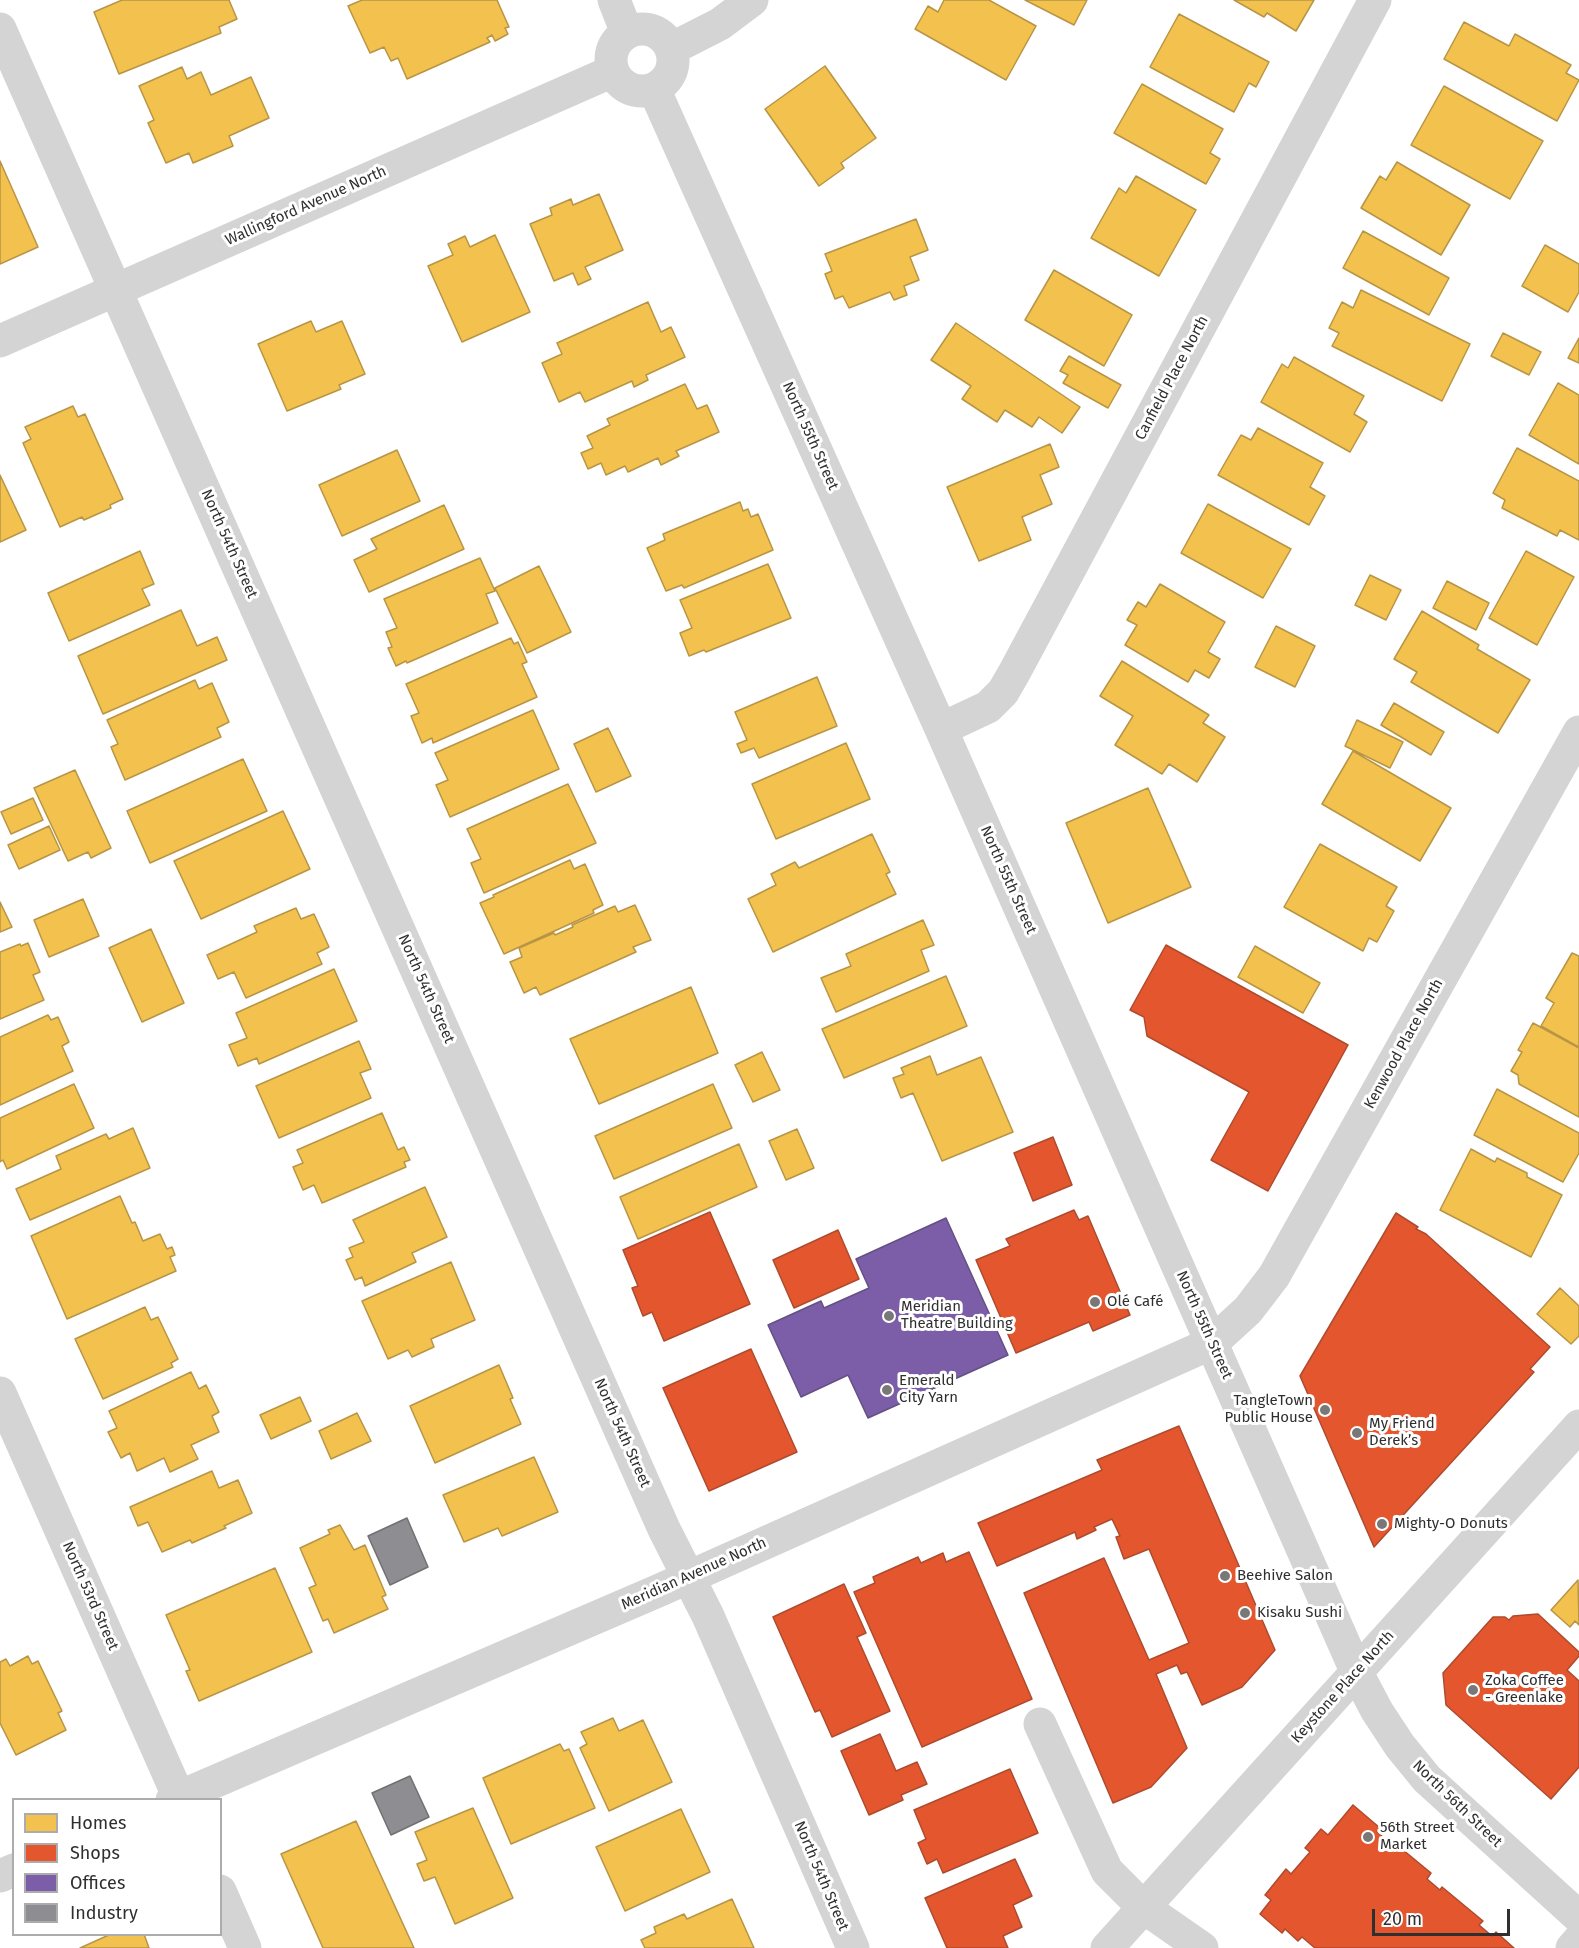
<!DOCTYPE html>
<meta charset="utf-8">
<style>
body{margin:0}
#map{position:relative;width:1579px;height:1948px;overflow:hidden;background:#fff;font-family:"Fira Sans",sans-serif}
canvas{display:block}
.legend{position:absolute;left:12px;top:1798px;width:210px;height:138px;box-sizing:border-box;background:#fff;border:2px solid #acacac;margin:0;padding:8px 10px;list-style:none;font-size:18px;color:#2f2f2f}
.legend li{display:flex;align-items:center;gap:12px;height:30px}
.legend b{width:30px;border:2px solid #acacac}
.scale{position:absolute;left:1372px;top:1909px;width:138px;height:27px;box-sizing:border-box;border:3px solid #2f2f2f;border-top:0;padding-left:8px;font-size:18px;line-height:21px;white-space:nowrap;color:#2f2f2f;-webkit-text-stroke:4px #fff;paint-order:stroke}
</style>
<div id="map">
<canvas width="1579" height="1948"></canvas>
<ul class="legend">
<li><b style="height:16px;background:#f2c14e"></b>Homes</li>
<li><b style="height:16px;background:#e4572e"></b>Shops</li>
<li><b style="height:16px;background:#7b5ea7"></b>Offices</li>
<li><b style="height:16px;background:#8d8d92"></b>Industry</li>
</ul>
<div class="scale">20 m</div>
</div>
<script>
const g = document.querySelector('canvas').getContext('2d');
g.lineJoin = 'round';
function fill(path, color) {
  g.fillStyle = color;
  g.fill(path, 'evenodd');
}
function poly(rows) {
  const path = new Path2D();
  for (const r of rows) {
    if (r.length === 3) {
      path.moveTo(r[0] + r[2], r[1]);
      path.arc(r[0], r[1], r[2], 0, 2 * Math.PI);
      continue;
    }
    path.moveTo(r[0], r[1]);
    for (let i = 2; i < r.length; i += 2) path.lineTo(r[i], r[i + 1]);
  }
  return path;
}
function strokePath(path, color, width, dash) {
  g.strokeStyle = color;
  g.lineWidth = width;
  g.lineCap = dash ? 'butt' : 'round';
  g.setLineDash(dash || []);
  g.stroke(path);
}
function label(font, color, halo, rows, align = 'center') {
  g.font = font + ' "Fira Sans",sans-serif';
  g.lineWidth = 6;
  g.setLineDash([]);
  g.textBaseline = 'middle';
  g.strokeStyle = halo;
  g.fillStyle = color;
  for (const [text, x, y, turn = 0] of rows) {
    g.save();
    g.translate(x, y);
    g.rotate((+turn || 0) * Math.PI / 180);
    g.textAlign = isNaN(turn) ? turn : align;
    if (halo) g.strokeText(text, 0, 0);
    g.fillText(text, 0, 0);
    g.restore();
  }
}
const homes = poly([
 [122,0,229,0,237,19,219,27,221,33,119,74,94,12,122,0],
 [362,0,497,0,509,27,505,28,508,34,495,41,492,35,487,38,490,42,407,79,398,58,391,61,384,47,370,53,348,6,362,0],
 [944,0,989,0,1036,26,1006,80,915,29,928,6,938,12,944,0],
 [1025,0,1087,0,1074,25,1025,0],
 [1234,0,1314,0,1296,31,1267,13,1264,17,1234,0],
 [1179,14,1269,62,1256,87,1249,83,1234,112,1150,67,1179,14],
 [1464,22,1509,46,1515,34,1571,65,1566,73,1579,80,1557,121,1444,59,1464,22],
 [825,66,876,138,841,163,844,168,819,186,765,109,825,66],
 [182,67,187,79,201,72,211,95,251,77,269,118,229,136,233,146,193,163,189,153,166,163,148,123,154,120,139,86,182,67],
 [1142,84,1223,129,1210,153,1220,159,1206,184,1114,133,1142,84],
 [1444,86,1543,141,1510,199,1411,145,1444,86],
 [0,161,38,247,0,264,0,161],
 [1397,162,1470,205,1441,255,1361,208,1380,176,1386,180,1397,162],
 [1136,176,1196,210,1159,276,1091,238,1119,188,1126,193,1136,176],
 [599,194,623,250,585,267,591,279,578,285,573,273,554,281,530,224,552,215,550,208,571,199,573,205,599,194],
 [916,219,928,250,910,257,919,280,904,286,907,295,894,300,890,292,849,308,843,296,835,299,825,274,832,271,825,254,916,219],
 [1363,231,1449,278,1429,315,1343,268,1363,231],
 [495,235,530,312,462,342,428,266,453,255,448,244,465,236,470,247,495,235],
 [1545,245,1579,264,1579,292,1568,312,1522,286,1545,245],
 [1054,270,1132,315,1104,366,1025,320,1054,270],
 [1361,290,1470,344,1442,401,1332,346,1339,333,1329,328,1342,302,1353,308,1361,290],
 [648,302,661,332,671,327,685,357,646,375,648,380,634,387,632,381,585,402,580,392,559,402,542,363,562,354,557,343,648,302],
 [311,321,316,332,342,321,365,374,339,385,341,389,287,411,258,344,311,321],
 [956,323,1080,407,1062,433,1039,417,1032,427,1005,410,997,422,962,399,971,386,931,360,956,323],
 [1503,333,1541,352,1529,375,1491,356,1503,333],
 [1579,338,1579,363,1568,358,1579,338],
 [1069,356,1121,385,1108,408,1063,383,1068,375,1060,371,1069,356],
 [1294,357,1364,396,1354,414,1367,422,1350,452,1261,402,1282,364,1288,368,1294,357],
 [1558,383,1579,395,1579,464,1529,435,1558,383],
 [685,384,697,409,707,405,719,432,676,451,679,456,661,465,658,458,628,472,625,466,606,475,601,463,588,469,581,453,593,448,587,436,610,425,607,419,685,384],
 [73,406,78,417,85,414,123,499,110,505,111,508,84,520,82,517,60,527,23,443,31,439,25,427,73,406],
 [1258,428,1323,463,1310,487,1325,496,1309,525,1218,475,1241,435,1251,440,1258,428],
 [1050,444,1059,467,1040,475,1052,504,1022,517,1031,540,979,561,947,487,1050,444],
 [1517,448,1579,481,1579,540,1560,530,1557,536,1502,508,1505,500,1493,493,1517,448],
 [397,450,420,501,342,536,319,485,397,450],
 [0,475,26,530,0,542,0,475],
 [740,502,743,511,748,509,751,517,758,514,773,550,684,588,682,585,666,591,647,548,665,540,663,534,740,502],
 [1208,504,1291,549,1263,598,1181,553,1208,504],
 [444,505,464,549,369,592,354,560,377,549,371,539,444,505],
 [140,551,154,584,142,589,150,605,69,641,48,593,140,551],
 [1526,551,1574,577,1537,645,1489,618,1526,551],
 [480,558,495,591,486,594,498,623,407,663,406,661,396,666,388,648,392,647,386,632,397,628,384,599,480,558],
 [768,564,791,618,706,652,704,650,689,656,680,633,692,628,680,600,768,564],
 [539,566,571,632,527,653,495,588,539,566],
 [1370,575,1401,590,1386,620,1355,605,1370,575],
 [1447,581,1489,603,1476,630,1433,608,1447,581],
 [1160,584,1225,622,1208,652,1220,659,1209,678,1195,670,1188,682,1125,645,1137,625,1127,620,1138,602,1146,607,1160,584],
 [181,610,197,646,217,637,227,660,103,714,78,656,181,610],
 [1422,611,1479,645,1477,649,1530,680,1498,733,1411,682,1417,672,1394,659,1422,611],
 [1276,626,1315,646,1295,687,1255,667,1276,626],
 [511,638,514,644,518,642,527,662,522,664,537,697,433,743,432,738,422,743,411,716,419,713,406,684,511,638],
 [1122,661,1209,715,1203,723,1225,737,1197,782,1169,764,1162,774,1115,745,1133,716,1100,696,1122,661],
 [817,677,837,726,759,758,754,748,741,753,737,744,747,740,735,712,817,677],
 [195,680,199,689,212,683,229,722,217,728,221,737,125,780,111,747,118,744,107,720,195,680],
 [1394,703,1444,732,1431,755,1381,725,1394,703],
 [533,710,559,769,450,817,436,785,448,780,435,753,533,710],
 [1357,720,1403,742,1390,768,1345,746,1357,720],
 [608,728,631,776,596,792,574,744,608,728],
 [846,743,870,799,776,839,752,784,846,743],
 [1353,751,1451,808,1420,861,1322,804,1353,751],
 [243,759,267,811,150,863,127,811,243,759],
 [75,770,111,848,91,858,88,852,68,861,34,788,75,770],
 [568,784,596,843,484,893,471,863,481,859,467,829,568,784],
 [1148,788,1191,887,1108,923,1066,823,1148,788],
 [33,798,43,820,11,834,1,812,33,798],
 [283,811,310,869,201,919,174,861,283,811],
 [49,826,60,850,19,869,8,845,49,826],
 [872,834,890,872,886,874,896,894,773,952,748,899,776,885,771,874,795,862,799,868,872,834],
 [1320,844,1397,887,1386,906,1394,911,1377,942,1369,938,1363,951,1284,907,1320,844],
 [570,860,574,869,585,864,603,905,593,910,594,913,504,954,480,903,494,897,493,895,570,860],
 [83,899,99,936,49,957,34,920,83,899],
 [0,902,12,927,0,932,0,902],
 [635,905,651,940,633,947,636,952,540,995,536,987,524,993,510,962,522,957,519,948,554,933,555,935,573,927,572,925,615,906,618,912,635,905],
 [296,908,301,919,314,914,329,947,317,953,322,964,246,998,234,972,218,979,207,955,257,932,254,926,296,908],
 [923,920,934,945,921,950,929,971,836,1012,821,978,851,966,846,954,923,920],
 [151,929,184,1003,142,1022,109,948,151,929],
 [28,943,40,972,33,975,44,1000,0,1019,0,952,20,944,21,946,28,943],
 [1255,946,1320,983,1303,1013,1238,977,1255,946],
 [1572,953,1579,956,1579,1047,1541,1026,1554,1003,1546,998,1572,953],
 [334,969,357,1021,259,1064,257,1058,238,1066,229,1045,247,1038,236,1013,334,969],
 [946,976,967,1026,844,1078,822,1029,946,976],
 [691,987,718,1053,599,1104,570,1039,691,987],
 [48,1015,51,1020,58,1017,69,1042,62,1046,73,1071,0,1105,0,1037,48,1015],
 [1533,1023,1579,1048,1579,1117,1519,1084,1518,1075,1511,1071,1522,1052,1518,1050,1533,1023],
 [359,1041,371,1069,360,1073,371,1098,279,1138,256,1086,359,1041],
 [762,1052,780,1090,753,1102,735,1065,762,1052],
 [930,1056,937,1075,981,1057,1013,1132,942,1161,913,1093,901,1098,893,1078,904,1074,901,1068,930,1056],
 [74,1084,94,1128,7,1169,3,1160,0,1162,0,1118,74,1084],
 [713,1084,732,1128,614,1179,595,1136,713,1084],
 [1497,1089,1579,1133,1579,1153,1563,1182,1474,1135,1497,1089],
 [382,1113,398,1150,404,1147,410,1160,404,1162,406,1167,322,1203,314,1185,303,1190,293,1167,303,1163,297,1150,382,1113],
 [133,1128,150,1168,30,1220,16,1189,61,1169,56,1156,106,1134,109,1139,133,1128],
 [797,1129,814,1168,786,1180,769,1141,797,1129],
 [739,1144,757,1187,638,1239,620,1197,739,1144],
 [1471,1149,1495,1162,1497,1158,1527,1173,1527,1177,1562,1195,1531,1257,1440,1210,1471,1149],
 [425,1187,447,1237,412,1253,416,1262,365,1286,362,1277,355,1280,346,1260,353,1257,349,1248,364,1242,353,1220,425,1187],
 [120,1196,132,1223,135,1222,143,1241,160,1234,167,1249,172,1247,175,1255,170,1257,176,1271,67,1319,31,1236,120,1196],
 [451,1262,475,1320,431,1339,434,1347,412,1357,408,1350,388,1359,362,1301,451,1262],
 [1560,1288,1579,1306,1579,1336,1571,1344,1537,1314,1560,1288],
 [145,1307,151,1320,158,1317,178,1359,171,1363,173,1367,103,1399,75,1339,145,1307],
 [499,1365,513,1398,510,1399,521,1424,435,1463,410,1406,499,1365],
 [191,1372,199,1389,206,1385,219,1412,212,1416,219,1432,191,1445,198,1459,170,1472,164,1458,137,1471,130,1453,121,1458,108,1432,117,1428,109,1411,191,1372],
 [300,1397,311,1421,271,1439,260,1415,300,1397],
 [357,1413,371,1441,331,1459,319,1431,357,1413],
 [534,1457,558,1512,502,1536,498,1528,464,1542,443,1495,534,1457],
 [212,1471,219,1488,238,1480,252,1513,224,1526,226,1528,192,1543,190,1540,162,1552,148,1522,138,1526,130,1507,212,1471],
 [340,1525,354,1550,365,1545,386,1595,382,1597,388,1609,334,1633,328,1619,323,1621,309,1588,316,1585,300,1548,330,1534,328,1530,340,1525],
 [275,1568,312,1652,199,1701,186,1671,190,1670,166,1615,275,1568],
 [1578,1580,1579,1625,1575,1621,1570,1627,1551,1610,1578,1580],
 [28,1656,32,1664,38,1661,62,1711,58,1713,66,1730,16,1755,0,1723,0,1662,6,1659,10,1666,28,1656],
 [613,1718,619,1731,643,1720,672,1782,609,1811,580,1748,587,1744,581,1732,613,1718],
 [560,1744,564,1751,569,1749,595,1808,511,1844,483,1778,560,1744],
 [473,1808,513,1898,455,1924,435,1877,424,1881,417,1864,427,1860,415,1832,473,1808],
 [681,1809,710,1872,625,1911,596,1847,681,1809],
 [356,1821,414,1948,323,1948,281,1854,356,1821],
 [732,1899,754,1948,645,1948,641,1940,656,1933,654,1927,684,1914,687,1919,732,1899],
 [111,1934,144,1934,149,1948,80,1948,111,1934]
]);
fill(homes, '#f2c14e');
strokePath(homes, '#b89545', 1.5);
const shops = poly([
 [1166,945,1348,1045,1268,1191,1211,1160,1249,1092,1147,1036,1144,1017,1130,1010,1166,945],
 [1053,1137,1072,1185,1033,1201,1014,1153,1053,1137],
 [1074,1210,1079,1220,1088,1216,1130,1315,1093,1331,1089,1322,1016,1353,976,1260,1010,1246,1006,1239,1074,1210],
 [710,1212,750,1304,664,1341,652,1312,643,1316,632,1288,638,1286,623,1250,710,1212],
 [1396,1213,1418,1227,1416,1229,1426,1234,1550,1347,1530,1369,1534,1372,1374,1547,1300,1376,1396,1213],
 [838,1230,859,1279,794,1308,773,1260,838,1230],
 [751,1349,797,1452,709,1491,663,1388,751,1349],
 [1179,1426,1275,1650,1242,1687,1202,1705,1187,1672,1181,1674,1177,1665,1156,1674,1187,1748,1151,1787,1113,1803,1024,1593,1104,1558,1149,1660,1189,1643,1149,1549,1124,1559,1116,1537,1120,1536,1112,1519,1094,1527,1096,1530,1077,1539,1075,1532,997,1566,978,1523,1102,1470,1097,1460,1179,1426],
 [969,1552,1032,1699,922,1747,854,1592,875,1583,873,1577,918,1557,921,1563,943,1553,946,1562,969,1552],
 [844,1584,866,1633,857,1637,890,1711,832,1737,820,1710,815,1712,773,1617,844,1584],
 [1538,1614,1579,1652,1579,1656,1567,1670,1579,1681,1579,1767,1551,1799,1446,1705,1443,1673,1493,1617,1505,1617,1509,1620,1513,1616,1538,1614],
 [880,1734,896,1771,917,1762,927,1784,901,1795,903,1800,869,1815,841,1751,880,1734],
 [1010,1769,1038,1833,943,1873,937,1859,927,1864,918,1843,926,1839,914,1810,1010,1769],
 [1353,1805,1380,1828,1377,1832,1389,1842,1391,1840,1431,1873,1427,1879,1440,1890,1442,1887,1483,1921,1479,1925,1492,1936,1496,1932,1514,1948,1315,1948,1302,1937,1298,1941,1285,1929,1282,1933,1260,1914,1271,1900,1265,1895,1286,1869,1291,1874,1310,1852,1305,1848,1321,1829,1328,1835,1353,1805],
 [1015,1859,1032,1896,1013,1905,1022,1927,1003,1936,1008,1948,947,1948,925,1898,1015,1859]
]);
fill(shops, '#e4572e');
strokePath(shops, '#ae4b2e', 1.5);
const offices = poly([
 [946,1218,1008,1355,868,1418,848,1375,801,1397,768,1325,821,1301,824,1308,869,1288,856,1259,946,1218]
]);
fill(offices, '#7b5ea7');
strokePath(offices, '#645083', 1.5);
const industry = poly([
 [407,1518,428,1567,390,1585,368,1536,407,1518],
 [410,1776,429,1817,391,1835,372,1793,410,1776]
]);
fill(industry, '#8d8d92');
strokePath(industry, '#717174', 1.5);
strokePath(poly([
 [614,0,627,33],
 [0,29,664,1529,708,1616,853,1948],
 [642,60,31],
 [671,49,720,24,752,0],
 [654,89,941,729,1357,1673,1377,1711,1400,1746,1427,1779,1579,1917],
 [0,341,613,71],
 [941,729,988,707,1003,692,1014,673,1375,0],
 [0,1393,180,1800],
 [1040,1724,1107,1871,1143,1907,1202,1948],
 [172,1800,660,1590,1212,1343,1248,1310,1274,1276,1579,732],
 [0,1876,14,1870],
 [220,1891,245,1948],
 [1107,1948,1579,1426],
 [1572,1948,1579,1940]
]), '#d4d4d4', 33);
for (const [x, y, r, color] of [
 [1095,1302,6,"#787878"],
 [889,1316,6,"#787878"],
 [887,1390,6,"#787878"],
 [1325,1410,6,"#787878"],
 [1357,1433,6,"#787878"],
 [1382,1524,6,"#787878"],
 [1225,1576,6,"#787878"],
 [1245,1613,6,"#787878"],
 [1473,1690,6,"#787878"],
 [1368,1837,6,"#787878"]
]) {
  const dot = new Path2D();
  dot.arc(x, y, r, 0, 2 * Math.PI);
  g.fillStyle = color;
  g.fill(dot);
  strokePath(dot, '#fff', 2);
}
label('15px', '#2f2f2f', '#fff', [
 ["Wallingford Avenue North",306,206,-24],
 ["Canfield Place North",1172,378,-62],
 ["North 55th Street",810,436,66],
 ["North 54th Street",229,544,66],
 ["North 55th Street",1008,880,66],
 ["North 54th Street",426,989,66],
 ["Kenwood Place North",1404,1044,-61],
 ["North 55th Street",1204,1325,66],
 ["North 54th Street",622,1433,66],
 ["Meridian Avenue North",694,1574,-24],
 ["North 53rd Street",90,1596,66],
 ["Keystone Place North",1343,1687,-48],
 ["North 56th Street",1457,1804,44],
 ["North 54th Street",821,1876,67]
]);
label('15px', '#2f2f2f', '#fff', [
 ["Olé Café",1107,1302],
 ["Meridian",901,1307],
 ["Theatre Building",901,1324],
 ["Emerald",899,1381],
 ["City Yarn",899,1398],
 ["TangleTown",1313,1401,"right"],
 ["Public House",1313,1418,"right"],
 ["My Friend",1369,1424],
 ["Derek’s",1369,1441],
 ["Mighty-O Donuts",1394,1524],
 ["Beehive Salon",1237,1576],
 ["Kisaku Sushi",1257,1613],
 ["Zoka Coffee",1485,1681],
 ["- Greenlake",1485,1698],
 ["56th Street",1380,1828],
 ["Market",1380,1845]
], 'left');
</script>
